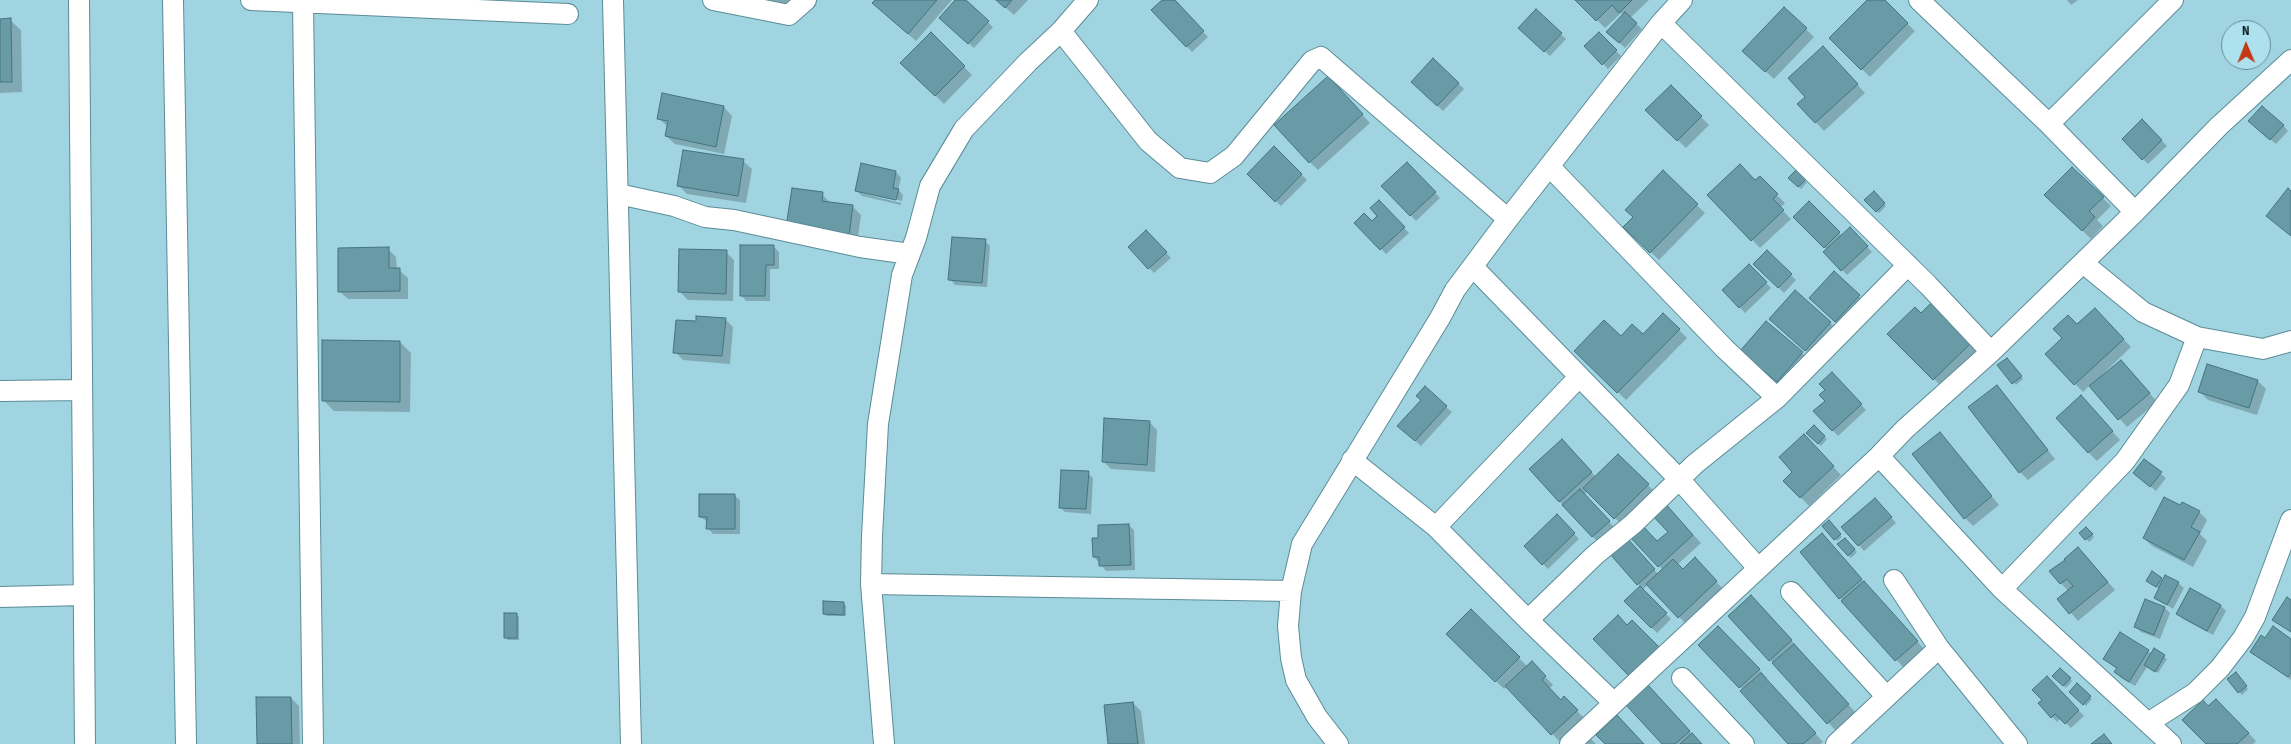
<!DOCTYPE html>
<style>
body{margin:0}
#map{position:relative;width:2291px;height:744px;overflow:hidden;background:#a0d4e0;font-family:"Sofia Sans Condensed",sans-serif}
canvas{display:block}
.north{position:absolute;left:2221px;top:20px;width:50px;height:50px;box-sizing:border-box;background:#ade1ed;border:1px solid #688d96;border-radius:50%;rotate:359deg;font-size:14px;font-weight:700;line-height:20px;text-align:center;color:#001014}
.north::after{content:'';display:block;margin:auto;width:18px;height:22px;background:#c33918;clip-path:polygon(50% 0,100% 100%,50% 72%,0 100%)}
</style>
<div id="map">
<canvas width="2291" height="744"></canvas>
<div class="north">N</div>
</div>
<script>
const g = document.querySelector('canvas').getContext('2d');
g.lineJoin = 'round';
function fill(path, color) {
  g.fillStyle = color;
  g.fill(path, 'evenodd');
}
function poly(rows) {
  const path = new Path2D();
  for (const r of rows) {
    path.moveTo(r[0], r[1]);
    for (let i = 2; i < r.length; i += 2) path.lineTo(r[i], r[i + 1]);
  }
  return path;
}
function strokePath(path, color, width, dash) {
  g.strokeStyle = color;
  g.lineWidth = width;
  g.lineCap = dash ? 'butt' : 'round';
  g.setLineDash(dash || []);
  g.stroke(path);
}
fill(poly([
 [770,0,791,0,788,9,775,5],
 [876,0,952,0,916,41,873,3],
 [957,0,964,0,993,27,974,48,946,23],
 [997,0,1028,0,1014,15],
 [1164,0,1173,0,1208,37,1192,52,1153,10],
 [1577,0,1649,0,1630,18,1642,29,1625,48,1613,37,1623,15,1621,13,1605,28],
 [1869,0,1883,0,1915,31,1870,77,1830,38],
 [2067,0,2078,0,2071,5],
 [1536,10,1566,39,1550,56,1525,33],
 [0,20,10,20,21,30,22,92,0,93],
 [1806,29,1814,37,1774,79,1752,59],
 [931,34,972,75,944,104,902,63],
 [1599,34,1621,56,1608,69,1586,46],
 [1831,56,1865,93,1824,131,1799,104,1807,97],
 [1434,60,1464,89,1443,111,1413,82],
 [1336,86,1370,123,1318,170,1310,162],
 [1671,87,1709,125,1686,148,1647,110],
 [724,107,732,116,724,154,675,144,666,136,668,127,658,118],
 [2142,121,2167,146,2148,164,2123,139],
 [2283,125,2288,131,2276,144,2255,126],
 [1274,148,1307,180,1281,206,1248,174],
 [743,161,752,169,746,203,687,194,679,186],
 [1407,164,1440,198,1416,221,1383,186],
 [2072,168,2111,206,2097,220,2103,226,2091,239,2046,195],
 [896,172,901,178,898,190,903,195,902,201,861,191,861,193,901,203,901,205,862,196,856,190],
 [1663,172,1705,213,1659,260,1625,227,1634,217],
 [1796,172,1807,182,1801,189,1789,178],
 [1760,178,1785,203,1780,208,1791,219,1760,248,1709,195,1756,182],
 [1874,193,1886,206,1879,213,1866,200],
 [822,194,830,203,853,207,861,215,857,244,795,235],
 [1379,201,1409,233,1386,254,1356,223,1372,223,1379,216],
 [1809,203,1842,236,1850,229,1872,252,1847,275,1825,252,1827,250,1795,217],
 [1146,231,1171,258,1154,273,1129,247],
 [985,241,990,246,987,287,955,285,950,279],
 [774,247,779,252,779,269,770,269,770,301,746,301,741,295],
 [388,249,396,257,397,270,399,270,408,278,408,299,348,299,339,291],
 [726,252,734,260,733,301,688,300,680,292],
 [1767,252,1796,280,1784,293,1755,264],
 [1749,266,1771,288,1745,313,1724,290],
 [1834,273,1864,301,1841,326,1816,303],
 [1796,292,1839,331,1814,358,1779,327],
 [1931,304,1978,352,1942,387,1889,334,1921,314],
 [1663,314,1687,338,1626,400,1576,351,1621,337,1643,336],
 [2103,318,2131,347,2102,375,2103,376,2129,369,2157,402,2127,427,2090,385,2083,392,2046,354,2077,326],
 [725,319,733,327,730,364,683,360,675,352,697,323],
 [1766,323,1811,361,1786,390,1750,359],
 [400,342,411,353,410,412,334,411,323,400],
 [2009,361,2023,379,2016,385,1999,366],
 [1832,374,1866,410,1838,436,1815,411,1827,401],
 [2258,381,2266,389,2257,415,2208,400,2200,392],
 [1997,386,2055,459,2028,480,2020,472],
 [2089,405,2120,440,2097,461,2088,452],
 [1446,407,1452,412,1421,446,1404,431],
 [1149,422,1157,430,1155,472,1111,469,1103,461],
 [1814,427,1827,439,1821,446,1808,433],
 [1948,442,1999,505,1973,526,1965,518],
 [1812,444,1841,475,1809,506,1785,481,1794,472],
 [1570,449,1596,477,1618,455,1656,493,1623,526,1588,491,1584,495,1614,527,1598,542,1559,501],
 [2144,461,2166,478,2156,491,2134,473],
 [1088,473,1093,478,1091,514,1065,512,1060,507],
 [734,495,740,500,740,534,713,534,708,528,708,522,700,517],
 [1880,505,1896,523,1864,551,1843,527],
 [2180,507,2199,512,2207,520,2200,534,2207,541,2193,567,2152,546,2144,538],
 [1672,512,1701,543,1677,565,1683,570,1695,559,1724,590,1687,625,1648,585,1642,590,1671,619,1657,633,1626,601,1641,587,1611,554,1632,545,1658,574,1663,570,1630,535,1657,543,1670,532],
 [1557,516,1579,539,1548,569,1525,546],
 [1829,522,1842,537,1837,541,1824,526],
 [1128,525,1134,530,1135,570,1106,571,1094,557,1099,539],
 [2086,528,2094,537,2089,542,2081,533],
 [1822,535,1925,650,1904,668,1840,598],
 [1845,540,1857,552,1851,558,1839,545],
 [2086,557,2115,590,2078,621,2059,599,2068,591,2061,583],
 [2161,579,2163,582,2178,583,2184,588,2173,609,2155,597,2159,589,2149,583],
 [2190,590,2221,606,2226,611,2213,635,2183,619,2178,614],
 [2146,600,2165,608,2170,613,2160,639,2141,632,2135,626],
 [843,603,846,606,846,616,827,616,824,614],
 [1759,604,1856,713,1836,731,1770,660],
 [1471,611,1528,667,1532,663,1553,685,1549,689,1561,701,1564,698,1585,719,1560,742,1507,686,1504,689,1448,634],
 [516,614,519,617,519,640,508,640,506,638],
 [1718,627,1767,678,1766,679,1823,742,1820,744,1790,744,1743,690,1700,645],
 [2120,634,2152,654,2154,650,2167,659,2158,673,2147,667,2135,686,2121,678,2116,672,2118,670,2104,659],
 [2265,640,2291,640,2291,680,2252,652],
 [2060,669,2072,681,2066,688,2054,676],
 [2235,674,2248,689,2242,695,2228,680],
 [2047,678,2084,716,2071,728,2061,718,2057,722,2039,703,2043,700],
 [2077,685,2092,699,2086,706,2071,692],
 [1656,695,1701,744,1663,744],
 [291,698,299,706,300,744,258,744],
 [2216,700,2256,741,2253,744,2208,744,2208,708],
 [1133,703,1141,711,1145,744,1110,744],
 [1588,736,1596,744,1580,744]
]), '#0003');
const building = poly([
 [875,0,937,0,908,34,872,3,875,0],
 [955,0,966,0,989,21,968,44,939,18,955,0],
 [996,0,1012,0,1005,8,996,0],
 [1162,0,1175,0,1204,31,1186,47,1151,10,1162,0],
 [1575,0,1632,0,1619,13,1612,5,1596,21,1575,0],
 [1867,0,1885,0,1908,23,1861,70,1829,38,1867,0],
 [1784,7,1807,28,1765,72,1742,51,1784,7],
 [1536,9,1562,33,1544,52,1518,28,1536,9],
 [1625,12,1637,23,1619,43,1606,32,1625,12],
 [11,18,12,82,0,82,0,19,11,18],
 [931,32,965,66,935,96,900,63,931,32],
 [1599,32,1617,50,1602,65,1584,46,1599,32],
 [1823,46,1858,84,1815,123,1797,104,1805,97,1788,78,1823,46],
 [1433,58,1459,83,1437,106,1411,82,1433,58],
 [1328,76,1363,114,1309,163,1274,125,1328,76],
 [1671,85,1702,116,1677,141,1645,110,1671,85],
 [662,93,724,106,716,147,665,136,668,121,657,119,662,93],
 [2262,106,2284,125,2270,140,2248,121,2262,106],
 [2142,119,2162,140,2142,160,2122,139,2142,119],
 [1274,146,1302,174,1275,202,1247,174,1274,146],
 [683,150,744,159,738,196,677,186,683,150],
 [1407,162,1436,192,1410,216,1381,186,1407,162],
 [861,163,896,171,893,188,899,189,896,200,855,191,861,163],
 [1740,164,1755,180,1760,176,1778,194,1773,199,1784,210,1751,241,1707,195,1740,164],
 [2072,167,2104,197,2089,211,2095,217,2082,231,2044,195,2072,167],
 [1663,170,1698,204,1650,253,1623,227,1633,217,1625,210,1663,170],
 [1796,170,1806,179,1798,187,1788,178,1796,170],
 [792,188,823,192,822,201,853,205,849,237,786,227,792,188],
 [2288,188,2291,191,2291,236,2266,216,2288,188],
 [1874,191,1885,203,1876,212,1864,200,1874,191],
 [1379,200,1405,227,1380,250,1354,223,1364,213,1372,221,1377,216,1370,208,1379,200],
 [1809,201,1840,232,1824,248,1793,217,1809,201],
 [1850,227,1868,246,1841,271,1823,252,1850,227],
 [1146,230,1167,252,1148,269,1128,247,1146,230],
 [952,237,986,239,982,283,948,280,952,237],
 [740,245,774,245,774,265,766,265,765,296,740,296,740,245],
 [389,247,389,268,400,268,400,291,338,292,338,248,389,247],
 [679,249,727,250,726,294,678,292,679,249],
 [1767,250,1792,274,1778,288,1753,264,1767,250],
 [1749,264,1767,282,1739,308,1722,290,1749,264],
 [1834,271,1860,295,1835,322,1809,298,1834,271],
 [1795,290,1831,322,1805,351,1769,319,1795,290],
 [1931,303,1971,343,1933,380,1887,334,1915,307,1921,313,1931,303],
 [2095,308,2124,339,2074,385,2045,354,2062,338,2053,329,2068,315,2077,324,2095,308],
 [1663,313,1680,329,1617,393,1574,351,1604,320,1621,336,1632,324,1643,334,1663,313],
 [696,316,726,318,722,356,673,353,676,320,696,321,696,316],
 [1766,321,1803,352,1777,382,1740,351,1766,321],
 [322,340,400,341,400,402,322,401,322,340],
 [2007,358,2022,376,2012,384,1997,365,2007,358],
 [2121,360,2150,393,2118,420,2089,386,2121,360],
 [2207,364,2258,380,2249,408,2198,392,2207,364],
 [1832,372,1862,404,1832,431,1813,411,1825,401,1819,395,1825,390,1819,384,1832,372],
 [1997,385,2048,450,2019,473,1968,407,1997,385],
 [1425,386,1447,406,1415,441,1397,426,1421,400,1416,396,1425,386],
 [2081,395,2113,431,2088,453,2056,418,2081,395],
 [1104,418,1150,421,1147,465,1102,462,1104,418],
 [1814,425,1825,436,1818,444,1806,433,1814,425],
 [1940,432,1992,496,1964,519,1912,454,1940,432],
 [1804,434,1834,466,1800,498,1783,481,1792,472,1779,457,1804,434],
 [1562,439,1592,472,1559,502,1529,469,1562,439],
 [1618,454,1649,484,1614,519,1583,488,1618,454],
 [2144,459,2162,472,2150,487,2133,473,2144,459],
 [1061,470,1089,471,1086,509,1059,508,1061,470],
 [1580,489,1610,521,1592,537,1562,505,1580,489],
 [699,494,735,494,735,529,706,529,707,517,699,517,699,494],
 [2164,497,2180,505,2182,502,2200,511,2191,527,2200,532,2184,560,2143,538,2164,497],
 [1875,498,1892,517,1858,546,1841,527,1875,498],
 [1664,502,1693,535,1658,567,1628,535,1641,524,1657,541,1668,532,1651,514,1664,502],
 [1557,514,1575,533,1542,565,1524,546,1557,514],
 [1829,520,1841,534,1834,540,1822,526,1829,520],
 [1129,524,1131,565,1099,566,1099,557,1093,557,1092,538,1098,538,1098,525,1129,524],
 [2086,527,2093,534,2085,540,2079,533,2086,527],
 [1822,533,1862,579,1839,599,1800,552,1822,533],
 [1627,538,1655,569,1637,585,1610,554,1627,538],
 [1845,538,1855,549,1848,556,1837,544,1845,538],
 [2078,547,2108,582,2069,614,2057,599,2073,586,2067,579,2060,584,2049,571,2065,560,2064,559,2078,547],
 [1695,557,1717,581,1678,618,1646,584,1673,559,1683,569,1695,557],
 [2152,571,2162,578,2156,587,2146,581,2152,571],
 [2165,575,2179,582,2167,605,2154,598,2165,575],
 [1864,581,1918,641,1895,661,1841,601,1864,581],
 [1640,586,1667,613,1651,628,1624,601,1640,586],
 [2190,588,2221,605,2207,631,2176,614,2190,588],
 [1751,595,1792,640,1769,661,1728,616,1751,595],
 [2287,597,2291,600,2291,632,2272,620,2287,597],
 [2145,599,2165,607,2154,635,2134,627,2145,599],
 [823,601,844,602,844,615,823,614,823,601],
 [1471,609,1520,657,1495,682,1446,634,1471,609],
 [504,613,517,613,517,638,504,638,504,613],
 [1618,615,1627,625,1632,620,1660,648,1630,677,1593,639,1618,615],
 [1718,626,1760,669,1739,688,1698,645,1718,626],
 [2273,626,2291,639,2291,673,2288,677,2250,652,2261,635,2265,638,2273,626],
 [2120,632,2149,650,2129,682,2114,672,2117,668,2103,659,2120,632],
 [1794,644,1849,704,1827,724,1772,663,1794,644],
 [2154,648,2165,655,2155,672,2144,665,2154,648],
 [1532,661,1546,676,1542,680,1561,700,1564,696,1578,710,1551,735,1505,686,1532,661],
 [2060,668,2071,678,2063,686,2052,676,2060,668],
 [2236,672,2247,686,2238,693,2227,679,2236,672],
 [1761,673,1816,733,1803,744,1788,744,1740,691,1761,673],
 [2047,676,2079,710,2065,724,2055,714,2051,718,2038,703,2042,700,2032,690,2047,676],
 [2077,683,2091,696,2083,705,2069,692,2077,683],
 [1648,685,1690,731,1675,744,1662,744,1626,705,1648,685],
 [256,697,291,697,292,744,257,744,256,697],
 [2216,699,2249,733,2237,744,2206,744,2182,720,2203,700,2208,706,2216,699],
 [1133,702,1138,744,1108,744,1104,705,1133,702],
 [1617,715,1644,744,1605,744,1596,735,1617,715],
 [1692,733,1702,744,1680,744,1692,733],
 [2104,734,2112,744,2091,744,2104,734]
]);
fill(building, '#699ba6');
strokePath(building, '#43747f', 1);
const minor = poly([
 [79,0,85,744],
 [173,0,186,744],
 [251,0,568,14],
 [613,0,631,744],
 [713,0,789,15,806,0],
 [1919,0,2049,124,2135,212],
 [303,2,313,744],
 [1661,23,1682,0],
 [1061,31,1148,141,1180,168,1210,173,1234,156,1312,61,1321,57,1508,219,1661,23,1928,285,1991,352],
 [2049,124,2173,0],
 [1550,167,1725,349,1777,398],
 [618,194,674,206,705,217,734,220,860,247,910,254],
 [2083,263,2143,312,2197,337,2263,349,2291,341],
 [1473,267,1679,479,1758,568],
 [0,391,82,390],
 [1879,456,2002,589,2171,744],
 [1352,460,1436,527,1528,620,1613,702],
 [1436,527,1579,377],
 [1894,580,1939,648,2017,744],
 [871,584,1291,591],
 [2002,589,2125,461,2179,385,2197,337],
 [1791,592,1886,696],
 [0,597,84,595],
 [1528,620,1595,555,1633,524,1695,464,1777,398,1908,265],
 [1682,678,1744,744],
 [2148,723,2195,693,2220,668,2243,638,2255,617,2291,520],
 [884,744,871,584,872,536,878,424,902,275,916,238,930,186,964,129,1028,62,1061,31,1088,0],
 [1338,744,1317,717,1296,680,1291,658,1288,626,1291,591,1302,544,1440,318,1455,290,1508,219],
 [1570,744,1879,456,1905,429,1991,352,2135,212,2219,126,2291,60],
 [1836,744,1939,648]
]);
strokePath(minor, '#5b8c98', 22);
strokePath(minor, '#fff', 20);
</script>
